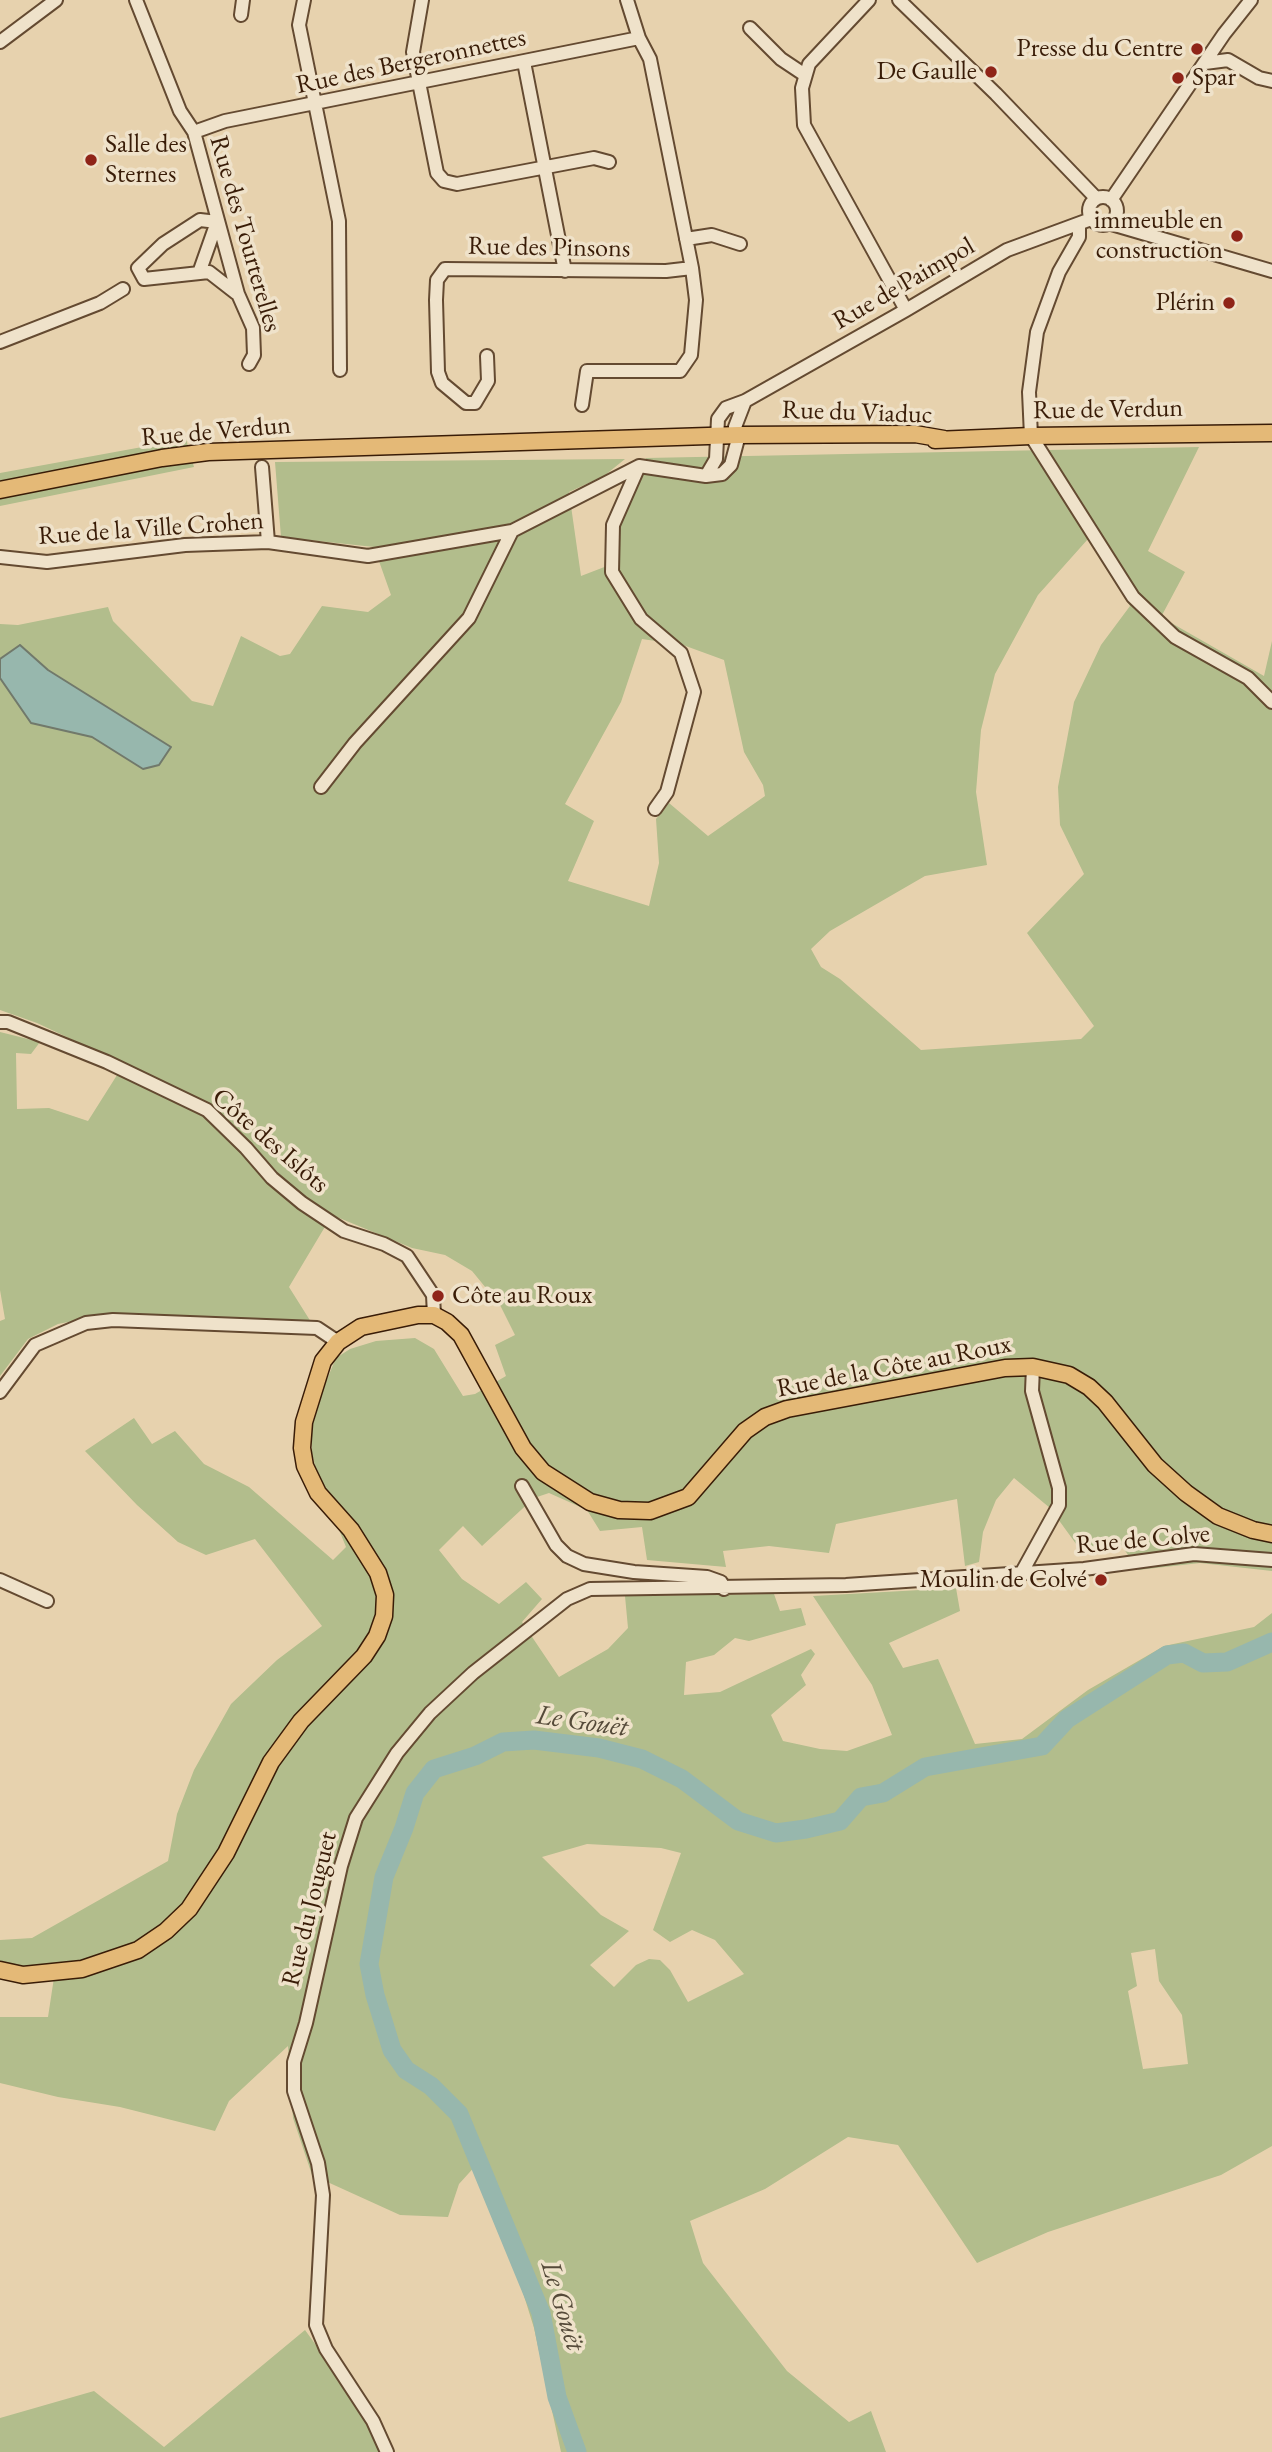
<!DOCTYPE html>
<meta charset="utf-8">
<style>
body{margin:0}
canvas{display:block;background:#e7d2ae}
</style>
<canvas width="1272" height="2452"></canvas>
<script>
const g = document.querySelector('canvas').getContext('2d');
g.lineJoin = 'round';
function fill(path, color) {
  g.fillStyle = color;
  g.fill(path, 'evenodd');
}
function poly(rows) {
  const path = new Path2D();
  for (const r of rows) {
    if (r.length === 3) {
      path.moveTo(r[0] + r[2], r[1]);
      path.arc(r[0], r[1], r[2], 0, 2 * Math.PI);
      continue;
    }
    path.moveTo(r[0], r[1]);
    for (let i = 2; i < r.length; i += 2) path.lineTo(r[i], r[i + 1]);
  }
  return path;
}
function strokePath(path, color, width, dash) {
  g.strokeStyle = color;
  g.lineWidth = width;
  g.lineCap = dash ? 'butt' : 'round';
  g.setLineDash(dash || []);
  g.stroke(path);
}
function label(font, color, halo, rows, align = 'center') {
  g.font = font + ' "EB Garamond",serif';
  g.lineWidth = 7;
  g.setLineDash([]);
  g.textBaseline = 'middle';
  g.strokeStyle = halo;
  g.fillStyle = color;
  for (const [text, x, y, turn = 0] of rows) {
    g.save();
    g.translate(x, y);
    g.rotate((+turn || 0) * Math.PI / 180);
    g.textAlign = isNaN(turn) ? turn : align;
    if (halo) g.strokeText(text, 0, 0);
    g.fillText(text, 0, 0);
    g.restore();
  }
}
fill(poly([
 [186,439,194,467,0,506,0,473],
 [1199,447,1148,551,1185,572,1161,617,1264,676,1272,641,1272,1571,1200,1563,1138,1570,1120,1543,1079,1548,1050,1508,1014,1478,996,1500,983,1532,979,1562,965,1566,957,1499,836,1524,829,1553,769,1546,723,1551,726,1567,647,1560,642,1527,600,1531,587,1510,549,1493,534,1498,482,1546,463,1526,439,1550,462,1579,499,1604,526,1582,542,1599,522,1622,559,1677,608,1649,628,1628,625,1596,774,1594,780,1611,801,1608,806,1625,749,1641,735,1638,714,1655,686,1662,684,1695,720,1692,811,1649,815,1654,801,1675,806,1685,771,1715,783,1741,820,1749,847,1751,892,1735,872,1685,813,1596,956,1588,960,1611,889,1643,903,1668,938,1659,975,1744,1022,1739,1088,1690,1164,1646,1254,1627,1272,1613,1272,2146,1221,2175,1048,2232,977,2263,898,2145,848,2137,765,2189,690,2221,703,2263,787,2371,849,2422,871,2411,886,2452,561,2452,534,2328,492,2193,478,2163,459,2184,448,2217,400,2215,312,2175,293,2118,288,2046,229,2101,215,2131,120,2107,58,2097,0,2083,0,2017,48,2017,55,1971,0,1962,0,1940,32,1938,168,1861,177,1814,194,1770,231,1704,277,1660,322,1626,255,1539,206,1555,178,1542,137,1505,85,1451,134,1418,152,1444,175,1431,204,1464,249,1487,333,1560,346,1547,317,1475,312,1453,311,1417,336,1358,350,1349,376,1341,415,1338,434,1349,463,1396,475,1394,506,1376,495,1345,515,1335,500,1305,472,1271,445,1255,412,1248,332,1215,289,1287,311,1322,103,1315,58,1324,28,1339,0,1376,0,1321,5,1319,0,1290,0,1032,40,1042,31,1054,16,1053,17,1109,49,1108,88,1121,124,1064,37,1023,0,1010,0,678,31,723,92,737,144,769,159,764,170,748,48,670,20,646,0,659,0,624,18,625,108,607,113,621,192,701,213,706,241,636,280,656,290,654,322,606,368,612,391,595,374,547,281,537,275,462,625,459,604,476,569,492,581,576,620,561,619,521,646,458],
 [1088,539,1130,606,1101,645,1074,702,1058,787,1060,825,1084,874,1027,933,1094,1026,1081,1039,921,1050,840,979,821,967,811,949,830,931,925,876,987,865,976,792,981,730,995,674,1038,595],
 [642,639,683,645,724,660,744,752,763,785,765,796,708,836,669,803,656,819,659,863,649,906,568,881,594,821,565,804,621,702],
 [587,1844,661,1848,681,1853,653,1930,670,1942,692,1930,715,1940,744,1974,688,2002,670,1970,660,1960,649,1959,636,1965,614,1987,590,1965,629,1931,601,1915,542,1857],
 [1155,1949,1159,1981,1182,2015,1188,2064,1143,2069,1128,1991,1137,1986,1131,1953],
 [305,2330,350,2392,369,2423,380,2452,0,2452,0,2418,94,2391,164,2447]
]), '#b2bd8c');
const water = poly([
 [20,645,48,670,171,747,159,765,143,769,92,737,31,723,0,678,0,659,20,645]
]);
fill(water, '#97b7ad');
strokePath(water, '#71796b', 2);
strokePath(poly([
 [577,2452,557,2397,541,2313,459,2114,431,2086,406,2070,392,2050,375,1995,369,1964,384,1877,404,1828,415,1793,434,1769,475,1756,503,1742,534,1740,599,1748,642,1759,682,1779,738,1821,776,1833,806,1829,840,1821,861,1797,883,1793,925,1767,1042,1746,1067,1719,1167,1655,1184,1653,1203,1663,1227,1662,1272,1642]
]), '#97b7ad', 19);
const minor = poly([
 [136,0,180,111,194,132,238,294,253,328,254,355,249,364],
 [304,0,299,25,339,221,340,370],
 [422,0,413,52,437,173,444,181,457,184,594,158,609,162],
 [869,0,809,64,802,88,804,125,906,310],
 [899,0,996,94,1096,198],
 [241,15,243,0],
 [750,28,781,59,805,75],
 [0,42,56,0],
 [524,62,565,271],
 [1205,63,1228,60,1259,78,1272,81],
 [194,132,225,121,639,38],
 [1103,211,14],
 [1111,200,1224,34,1251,0],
 [1108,223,1272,271],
 [1079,224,1079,237,1059,272,1037,332,1029,392,1031,436,1133,597,1175,637,1248,678,1272,702],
 [686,239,712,235,740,244],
 [199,273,217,222,200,220,163,244,138,268,144,279,209,272,236,293],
 [0,342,100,303,123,289],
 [487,356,488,381,475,403,466,403,442,383,438,372,436,300,437,280,445,269,666,271,692,268],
 [582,405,587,371,680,371,691,355,696,300,692,268,650,59,639,38,627,0],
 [639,466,613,525,612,572,641,619,681,653,694,692,667,792,655,809],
 [262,467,268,542],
 [706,476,716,459,718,419,726,408,745,401,906,310,1007,250,1091,219],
 [0,557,47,562,185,545,268,542,368,556,512,531,639,466,706,476,722,474,731,465,739,435,735,427,745,401],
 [321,787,355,743,469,618,512,531],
 [0,1022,8,1022,107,1062,207,1110,246,1148,272,1178,302,1203,344,1231,384,1244,407,1256,433,1295,434,1315],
 [0,1392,35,1345,86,1323,113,1320,317,1328,338,1342],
 [522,1486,556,1545,567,1556,584,1564,634,1572,707,1577,721,1582,724,1589],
 [1022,1572,1059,1505,1059,1488,1032,1391,1033,1367],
 [0,1580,47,1601],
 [387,2452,373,2421,326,2349,316,2325,323,2195,318,2163,294,2091,294,2062,306,2023,341,1866,356,1818,397,1753,430,1713,473,1673,567,1599,590,1589,846,1585,1084,1569,1194,1554,1272,1560]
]);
const major = poly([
 [935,440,1031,436,1272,433],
 [0,490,162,458,208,452,739,435,915,434,944,439],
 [0,1970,23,1975,82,1969,138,1950,166,1931,189,1909,226,1853,271,1762,301,1721,364,1656,377,1636,384,1616,385,1595,378,1573,351,1530,318,1493,305,1466,302,1448,304,1422,323,1361,338,1342,361,1327,418,1315,434,1315,447,1322,461,1335,523,1448,543,1472,590,1502,619,1510,650,1511,688,1497,745,1431,765,1417,787,1409,1005,1368,1033,1367,1069,1375,1089,1387,1105,1402,1155,1465,1186,1493,1218,1516,1253,1530,1272,1534]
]);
strokePath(minor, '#644a31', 16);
strokePath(major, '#391c07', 19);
strokePath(minor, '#efe2ca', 12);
strokePath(major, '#e4b977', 16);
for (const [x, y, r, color] of [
 [1197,49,7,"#8f2418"],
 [991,72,7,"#8f2418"],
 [1178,78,7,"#8f2418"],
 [91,160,7,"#8f2418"],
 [1237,236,7,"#8f2418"],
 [1229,303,7,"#8f2418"],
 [438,1296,7,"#8f2418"],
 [1101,1580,7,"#8f2418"]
]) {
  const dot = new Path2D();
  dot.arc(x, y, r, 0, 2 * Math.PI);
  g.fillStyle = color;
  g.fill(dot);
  strokePath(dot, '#efe2ca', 2.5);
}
label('26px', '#391c07', '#efe2ca', [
 ["Presse du Centre",1183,49],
 ["De Gaulle",977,72],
 ["Spar",1192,78,"left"],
 ["Salle des",105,145,"left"],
 ["Sternes",105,175,"left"],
 ["immeuble en",1223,221],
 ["construction",1223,251],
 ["Plérin",1215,303],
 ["Côte au Roux",452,1296,"left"],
 ["Moulin de Colvé",1087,1580]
], 'right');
label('26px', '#391c07', '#efe2ca', [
 ["Rue des Bergeronnettes",411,62,-12],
 ["Rue des Tourterelles",245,234,74],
 ["Rue des Pinsons",549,248,1],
 ["Rue de Paimpol",904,284,-30],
 ["Rue de Verdun",1108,410,-1],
 ["Rue du Viaduc",857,413,2],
 ["Rue de Verdun",216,432,-5],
 ["Rue de la Ville Crohen",151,529,-4],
 ["Côte des Islôts",270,1141,41],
 ["Rue de la Côte au Roux",894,1367,-11],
 ["Rue de Colve",1143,1540,-5],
 ["Rue du Jouguet",310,1909,-76]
]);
label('italic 28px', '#554a39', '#efe2ca', [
 ["Le Gouët",582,1722,8],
 ["Le Gouët",562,2306,73]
]);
</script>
